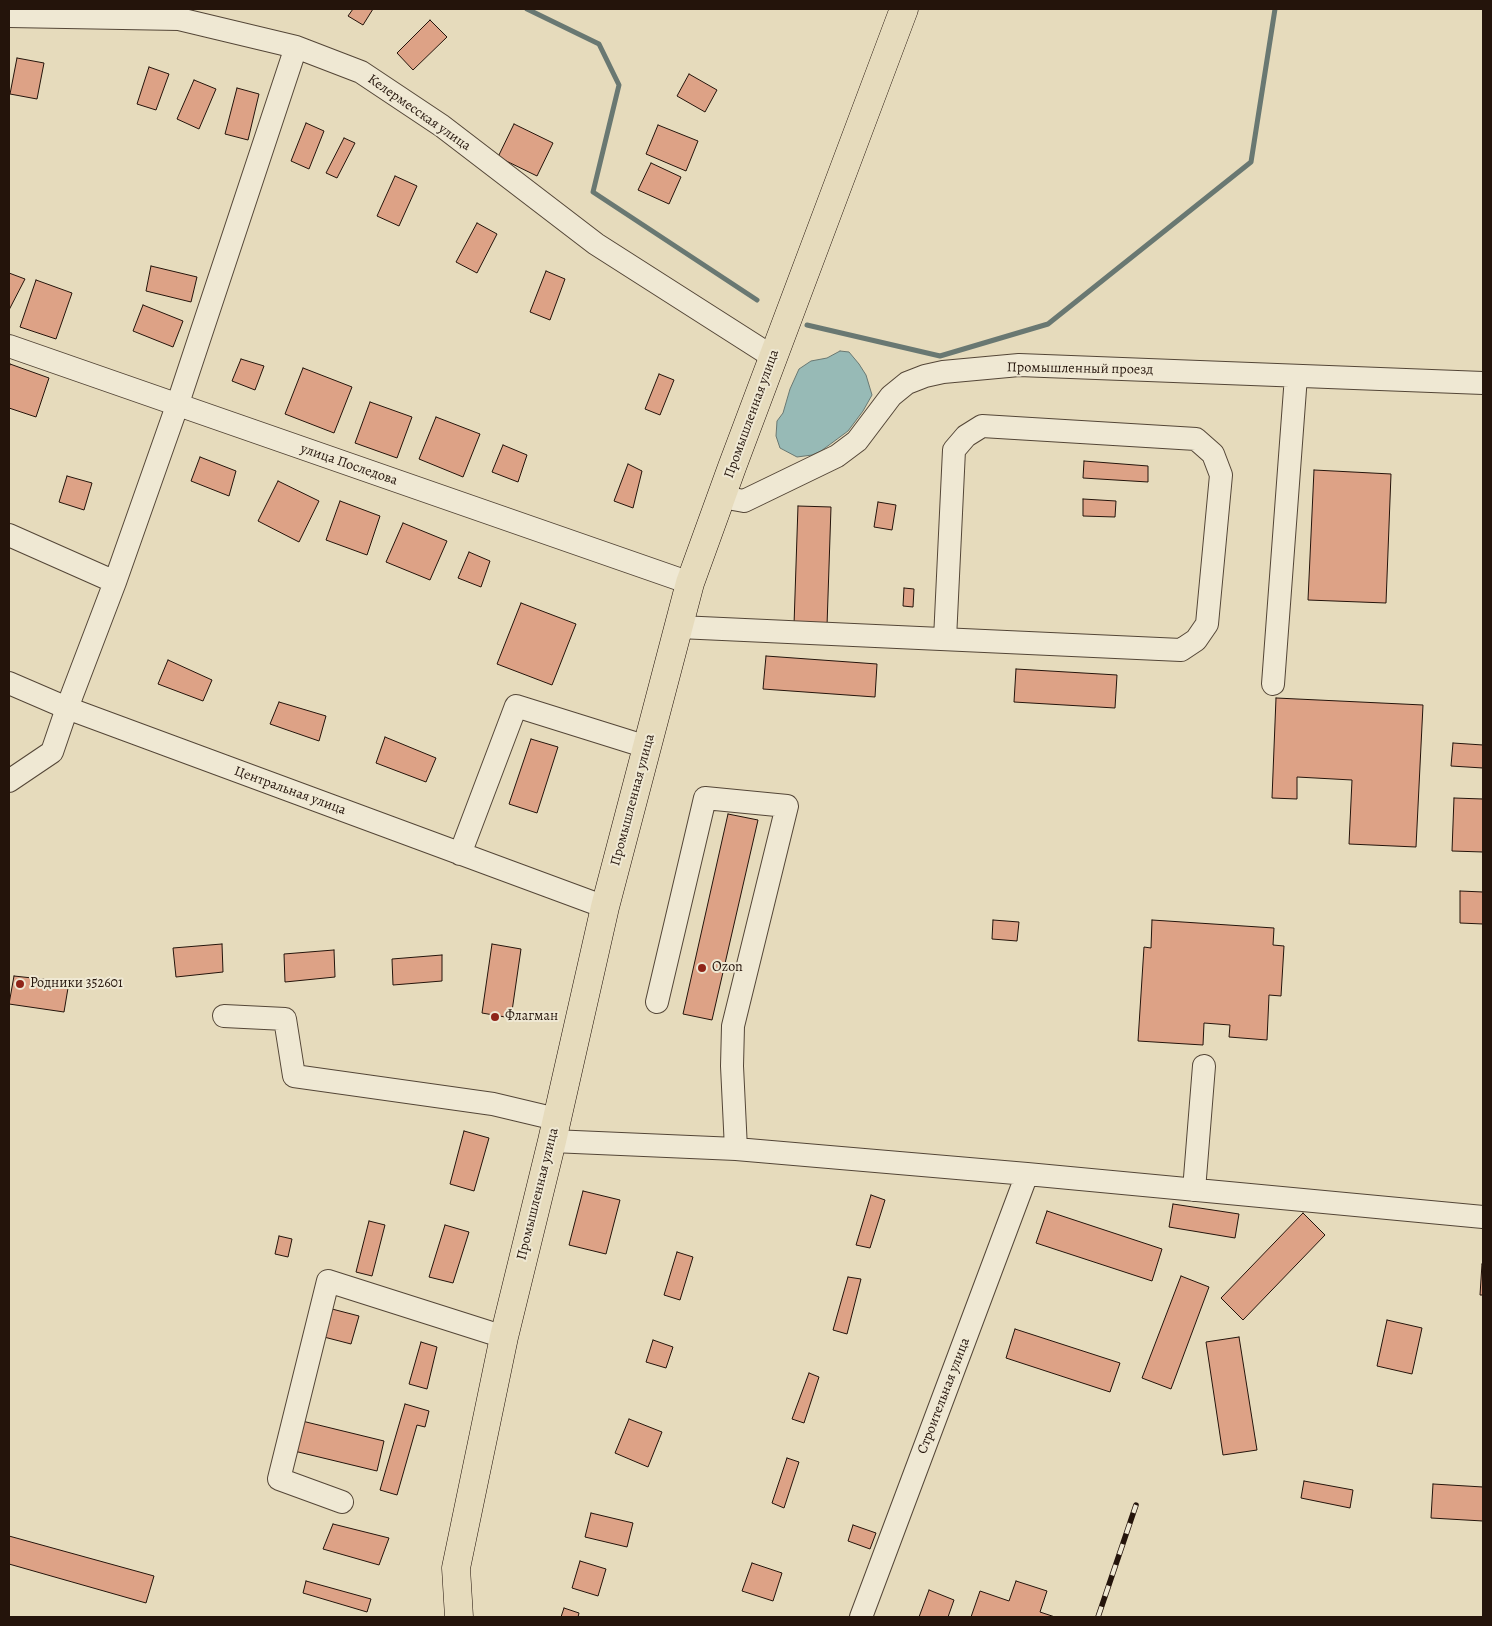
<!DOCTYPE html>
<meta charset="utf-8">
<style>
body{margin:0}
#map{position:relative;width:1492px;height:1626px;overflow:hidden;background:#e6dbbc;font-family:Alegreya,serif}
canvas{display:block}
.frame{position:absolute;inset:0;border:10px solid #24140b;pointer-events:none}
</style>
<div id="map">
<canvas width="1492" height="1626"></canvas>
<div class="frame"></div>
</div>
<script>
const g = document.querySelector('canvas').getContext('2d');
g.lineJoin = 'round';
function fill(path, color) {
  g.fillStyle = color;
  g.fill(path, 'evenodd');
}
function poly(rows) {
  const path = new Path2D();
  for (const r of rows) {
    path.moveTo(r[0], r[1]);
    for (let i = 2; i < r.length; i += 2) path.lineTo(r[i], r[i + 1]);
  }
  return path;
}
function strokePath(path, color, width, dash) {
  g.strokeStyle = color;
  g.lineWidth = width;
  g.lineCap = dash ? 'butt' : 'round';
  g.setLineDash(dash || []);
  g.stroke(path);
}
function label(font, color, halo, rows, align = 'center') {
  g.font = font + ' Alegreya,serif';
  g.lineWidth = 4;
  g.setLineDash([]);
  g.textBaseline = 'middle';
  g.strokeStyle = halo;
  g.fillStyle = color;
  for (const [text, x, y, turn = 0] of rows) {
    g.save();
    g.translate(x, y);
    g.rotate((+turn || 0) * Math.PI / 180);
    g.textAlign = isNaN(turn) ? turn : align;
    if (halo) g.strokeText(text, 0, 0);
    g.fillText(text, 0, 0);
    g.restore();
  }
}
const water = poly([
 [840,351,849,352,859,364,866,375,872,395,863,411,848,431,821,451,812,455,797,457,780,448,776,436,777,421,783,413,790,389,799,369,811,361,827,358,840,351]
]);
fill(water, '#97bab6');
strokePath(water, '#697872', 1);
strokePath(poly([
 [527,9,599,44,619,85,593,192,757,300],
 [807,325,940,356,1048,324,1251,162,1275,9]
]), '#697872', 5);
const building = poly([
 [353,9,373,9,363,25,348,16,353,9],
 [430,20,447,37,413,70,397,53,430,20],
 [17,58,44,63,37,99,10,94,17,58],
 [149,67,169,74,156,110,137,104,149,67],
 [689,74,717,90,705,112,677,96,689,74],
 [194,80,216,89,199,129,177,119,194,80],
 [237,88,259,94,248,140,225,134,237,88],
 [306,123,324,131,309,169,291,161,306,123],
 [514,124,553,143,537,176,498,157,514,124],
 [658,125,698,141,686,171,646,154,658,125],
 [344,138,355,143,337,178,326,173,344,138],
 [651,163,681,177,669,204,638,190,651,163],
 [395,176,417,186,399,226,377,216,395,176],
 [477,223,497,234,477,273,456,262,477,223],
 [151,266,197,277,191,302,146,291,151,266],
 [546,271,565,279,550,320,530,312,546,271],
 [9,273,25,279,9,310,9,273],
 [36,280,72,293,56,339,20,327,36,280],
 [143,305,183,321,173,347,133,331,143,305],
 [241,359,264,366,255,390,232,381,241,359],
 [10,364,49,378,36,417,9,408,9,369,10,364],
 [303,368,352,387,334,433,285,414,303,368],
 [659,374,674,380,660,415,645,409,659,374],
 [370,402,412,417,397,458,355,443,370,402],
 [436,417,480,434,463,477,419,459,436,417],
 [503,445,527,455,518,482,492,472,503,445],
 [200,457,236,471,229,496,191,481,200,457],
 [1084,461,1148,466,1148,482,1083,478,1084,461],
 [628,464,642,471,633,508,614,501,628,464],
 [1314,470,1391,474,1386,603,1308,600,1314,470],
 [67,476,92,483,84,510,59,502,67,476],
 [278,481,319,501,299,542,258,521,278,481],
 [1083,499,1116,501,1115,517,1083,516,1083,499],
 [340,501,380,516,367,555,326,540,340,501],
 [878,502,896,505,892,530,874,527,878,502],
 [798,506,831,507,827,626,794,625,798,506],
 [403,523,447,541,430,580,386,562,403,523],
 [469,552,490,561,481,587,458,578,469,552],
 [904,588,914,589,913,607,903,606,904,588],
 [521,603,576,624,552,685,497,664,521,603],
 [766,656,877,664,875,697,763,689,766,656],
 [168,660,212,680,203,701,158,684,168,660],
 [1016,669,1117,675,1115,708,1014,702,1016,669],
 [1276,698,1423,705,1416,847,1349,844,1352,780,1297,777,1297,799,1272,798,1276,698],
 [279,702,326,716,319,741,270,724,279,702],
 [385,737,436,758,426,782,376,763,385,737],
 [531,739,558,747,537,813,509,804,531,739],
 [1453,743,1483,745,1483,768,1451,766,1453,743],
 [1454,798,1483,799,1483,852,1452,851,1454,798],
 [728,814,758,820,712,1020,683,1014,728,814],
 [1460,891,1483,892,1483,924,1460,923,1460,891],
 [993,920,1019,922,1017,941,992,939,993,920],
 [1152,920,1274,928,1273,945,1284,946,1281,996,1269,995,1267,1040,1229,1037,1230,1025,1204,1023,1203,1045,1138,1041,1144,947,1151,948,1152,920],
 [222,944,223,972,176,977,173,948,222,944],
 [492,944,521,949,511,1018,482,1013,492,944],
 [334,950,335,977,285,982,284,954,334,950],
 [442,955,442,981,393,985,392,959,442,955],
 [14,976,69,982,64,1012,9,1004,14,976],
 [464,1131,489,1138,474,1191,450,1184,464,1131],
 [583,1191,620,1200,606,1254,569,1245,583,1191],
 [871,1195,885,1200,870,1248,856,1245,871,1195],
 [1173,1204,1239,1214,1235,1238,1169,1227,1173,1204],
 [1047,1211,1162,1249,1152,1281,1036,1243,1047,1211],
 [1303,1213,1325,1235,1243,1320,1221,1298,1303,1213],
 [369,1221,385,1225,372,1276,356,1272,369,1221],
 [445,1225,469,1232,453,1283,429,1277,445,1225],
 [279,1236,292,1239,288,1257,275,1254,279,1236],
 [677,1252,693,1257,680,1300,664,1295,677,1252],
 [1482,1264,1483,1264,1483,1295,1480,1295,1482,1264],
 [1181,1276,1209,1287,1171,1389,1142,1378,1181,1276],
 [848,1277,861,1279,847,1334,833,1330,848,1277],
 [332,1309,359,1316,351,1344,324,1337,332,1309],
 [1387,1320,1422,1328,1412,1374,1377,1366,1387,1320],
 [1015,1329,1120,1363,1110,1392,1006,1358,1015,1329],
 [1239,1337,1257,1450,1223,1455,1206,1342,1239,1337],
 [653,1340,673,1347,666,1368,646,1362,653,1340],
 [421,1342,437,1347,427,1389,409,1384,421,1342],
 [809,1373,819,1377,804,1423,792,1419,809,1373],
 [405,1404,429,1411,425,1427,417,1425,397,1495,380,1490,405,1404],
 [629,1419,662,1432,648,1467,615,1453,629,1419],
 [298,1420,384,1441,377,1471,290,1450,298,1420],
 [787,1458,799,1462,784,1508,772,1503,787,1458],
 [1304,1481,1353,1490,1350,1508,1301,1498,1304,1481],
 [1433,1484,1483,1487,1483,1521,1431,1518,1433,1484],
 [591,1513,633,1523,627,1547,585,1537,591,1513],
 [333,1524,389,1538,379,1565,323,1549,333,1524],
 [853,1525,876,1533,870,1549,848,1541,853,1525],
 [9,1536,154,1576,146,1603,9,1564,9,1536],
 [580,1561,606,1569,598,1596,572,1588,580,1561],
 [752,1563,782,1573,773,1601,742,1591,752,1563],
 [306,1581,371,1599,367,1612,303,1593,306,1581],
 [1016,1581,1047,1591,1040,1612,1055,1617,971,1617,980,1591,1009,1601,1016,1581],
 [929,1590,954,1600,948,1617,919,1617,929,1590],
 [564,1608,579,1613,578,1617,561,1617,564,1608]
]);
fill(building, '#dda286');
strokePath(building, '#24140b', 1);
const minor = poly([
 [9,16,179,19,296,47,361,72,442,126,596,244,773,357],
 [9,346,690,583],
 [722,497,744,501,837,456,857,441,891,396,907,383,925,376,943,372,1019,365,1483,383],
 [9,535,115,582],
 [679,627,1181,650,1196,640,1207,624,1221,475,1213,454,1196,439,982,426,966,436,954,450,945,639],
 [9,683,67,708,115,582,177,406,296,47],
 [1273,684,1296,376],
 [9,781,52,752,67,708,605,907],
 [460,854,516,706,647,747],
 [657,1002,705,798,787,806,733,1026,732,1066,736,1149],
 [224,1016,285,1019,294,1076,493,1104,556,1119],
 [552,1141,736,1149,1027,1174,1483,1217],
 [1194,1190,1204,1066],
 [342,1502,279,1479,328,1281,504,1337],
 [861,1617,1027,1174]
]);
const major = poly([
 [459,1617,456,1568,504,1337,552,1141,605,907,690,583,732,467,904,9]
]);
strokePath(minor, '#544637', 24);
strokePath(major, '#24140b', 29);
strokePath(minor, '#efe8d3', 22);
strokePath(major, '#e6dbbc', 28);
const rail = poly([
 [1098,1617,1136,1505]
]);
strokePath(rail, '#24140b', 5.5);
strokePath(rail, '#efe8d3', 4, [11]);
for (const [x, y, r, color] of [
 [702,968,5,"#8f2418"],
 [20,984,5,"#8f2418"],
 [495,1017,5,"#8f2418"]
]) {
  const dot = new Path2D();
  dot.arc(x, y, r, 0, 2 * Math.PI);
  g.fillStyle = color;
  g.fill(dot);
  strokePath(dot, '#efe8d3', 2);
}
label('14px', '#24140b', '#efe8d3', [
 ["Келермесская улица",419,113,35],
 ["Промышленный проезд",1080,369,1],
 ["Промышленная улица",752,414,-70],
 ["улица Последова",349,465,19],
 ["Центральная улица",290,791,20],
 ["Промышленная улица",633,800,-75],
 ["Промышленная улица",538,1194,-76],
 ["Строительная улица",944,1396,-69]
]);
label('14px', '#24140b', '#efe8d3', [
 ["Ozon",712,968],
 ["Родники 352601",30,984],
 ["Флагман",505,1017]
], 'left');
</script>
